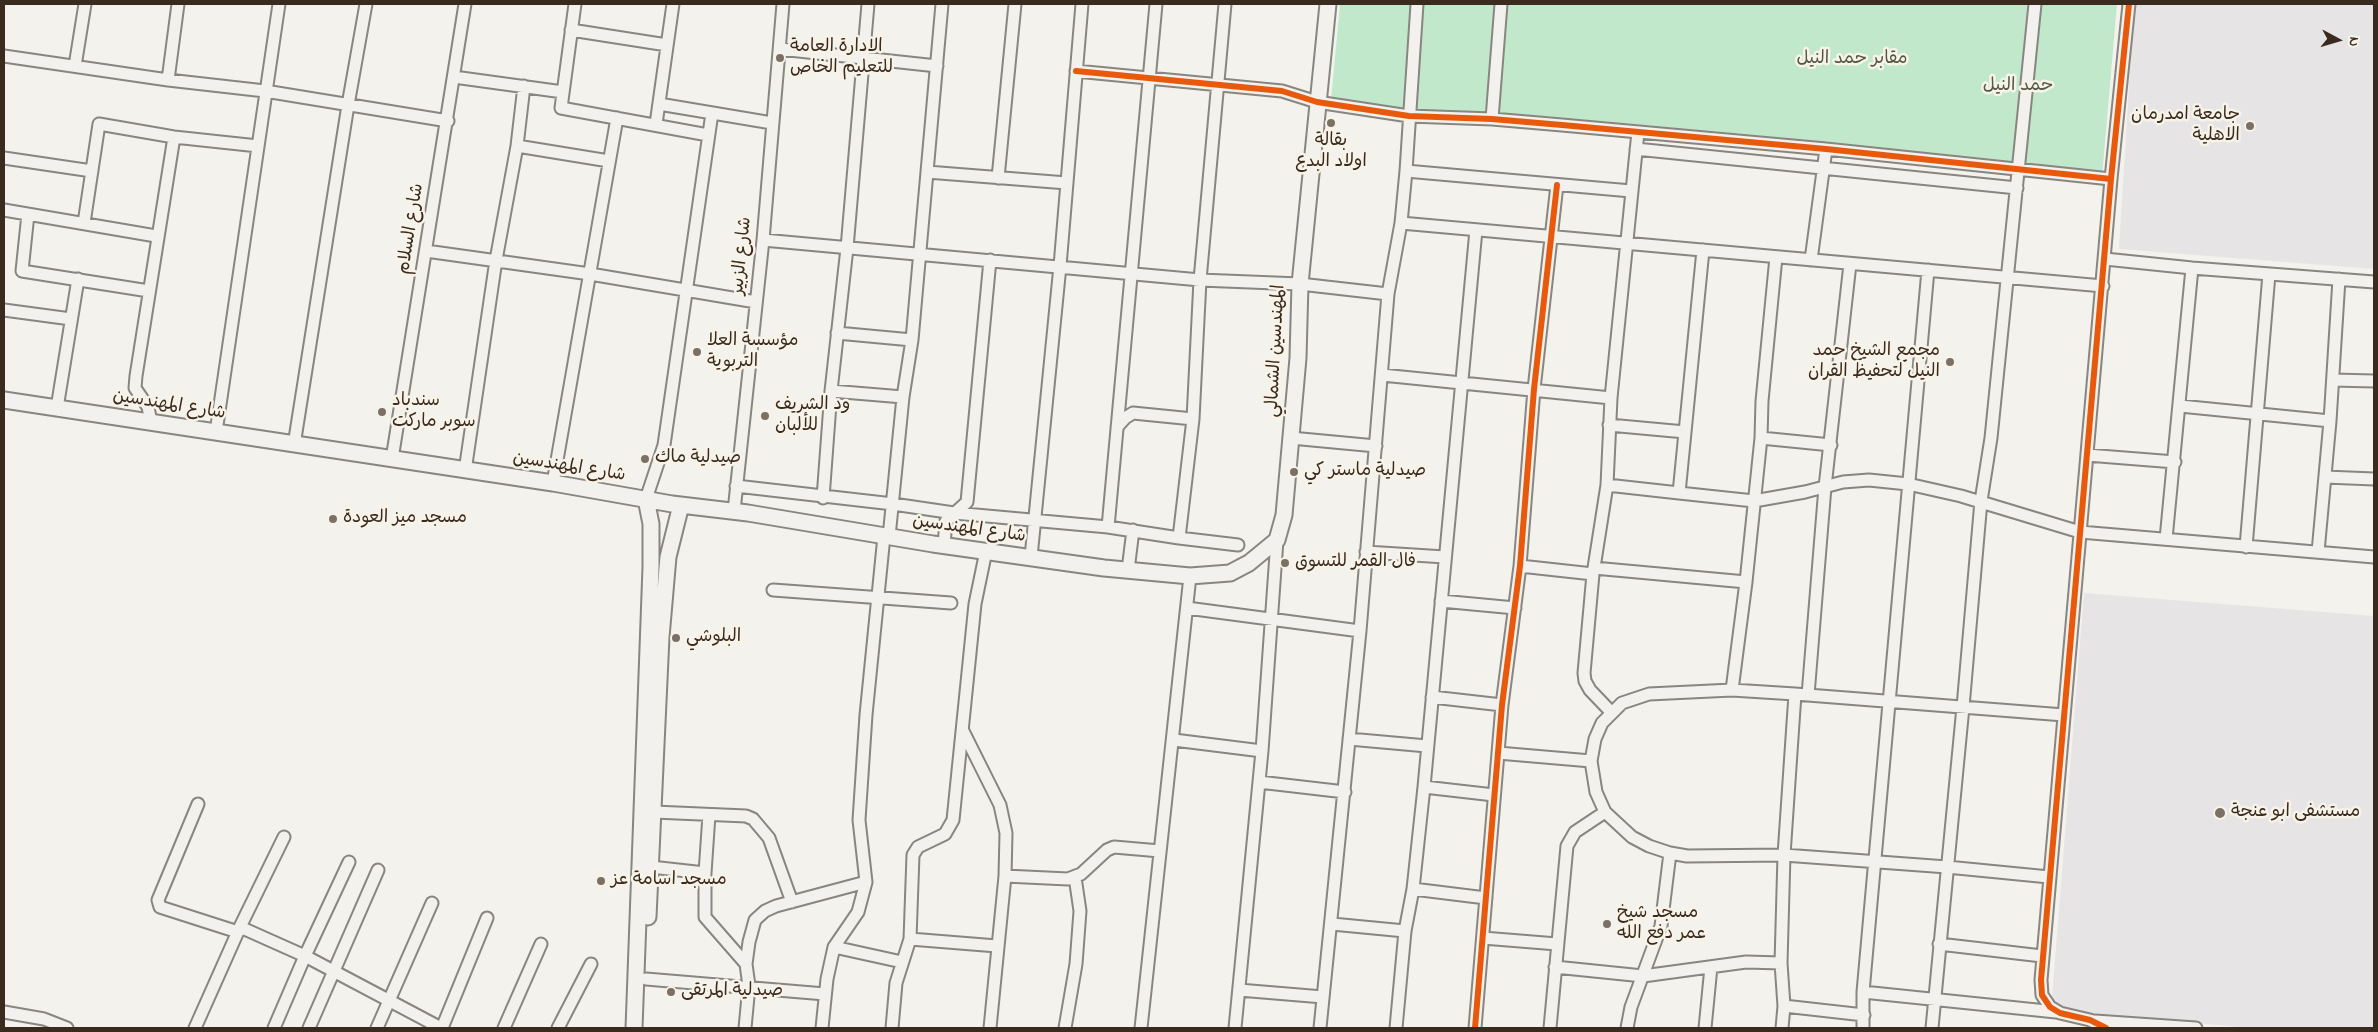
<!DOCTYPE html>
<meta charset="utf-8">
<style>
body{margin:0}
#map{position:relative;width:2378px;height:1032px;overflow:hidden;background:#f4f2ec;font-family:"Indie Flower",sans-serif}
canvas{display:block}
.frame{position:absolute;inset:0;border:5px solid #3b2a1e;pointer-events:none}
.north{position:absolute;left:2313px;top:15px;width:50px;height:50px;-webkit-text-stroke:4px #f7f3e8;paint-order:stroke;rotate:96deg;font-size:14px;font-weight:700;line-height:20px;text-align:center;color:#3b2a1e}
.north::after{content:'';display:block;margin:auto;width:18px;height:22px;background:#3b2a1e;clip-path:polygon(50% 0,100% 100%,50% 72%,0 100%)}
</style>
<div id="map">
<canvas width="2378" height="1032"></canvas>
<div class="frame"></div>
<div class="north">N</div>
</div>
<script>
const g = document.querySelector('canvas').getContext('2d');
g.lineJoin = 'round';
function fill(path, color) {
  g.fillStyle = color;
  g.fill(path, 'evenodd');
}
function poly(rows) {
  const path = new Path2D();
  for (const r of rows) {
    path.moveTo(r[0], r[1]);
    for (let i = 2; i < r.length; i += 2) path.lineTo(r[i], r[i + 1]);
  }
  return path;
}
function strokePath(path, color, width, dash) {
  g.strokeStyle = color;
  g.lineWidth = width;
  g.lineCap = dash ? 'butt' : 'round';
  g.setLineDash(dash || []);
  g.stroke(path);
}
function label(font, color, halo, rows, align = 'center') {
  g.font = font + ' "Indie Flower","Playpen Sans Arabic",sans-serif';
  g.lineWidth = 5;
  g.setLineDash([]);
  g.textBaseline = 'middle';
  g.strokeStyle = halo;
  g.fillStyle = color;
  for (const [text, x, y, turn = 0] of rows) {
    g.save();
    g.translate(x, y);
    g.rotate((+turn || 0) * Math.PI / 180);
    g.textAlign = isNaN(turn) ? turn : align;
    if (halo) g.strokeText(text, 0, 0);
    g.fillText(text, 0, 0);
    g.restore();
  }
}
fill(poly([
 [2134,4,2374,4,2374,269,2119,249],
 [2084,593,2374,616,2374,1028,2250,1028,2051,1010]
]), '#e7e4e5');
fill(poly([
 [1340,4,2117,4,2102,177,1330,111]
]), '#c1e8cb');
const minor = poly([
 [575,4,561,108,708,135],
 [571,30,667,45],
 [780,49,937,66],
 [4,56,168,80,265,91,448,121],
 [75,66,85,4],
 [1076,71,1282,91,1317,102,1409,116,1492,119,1562,125,1826,149,2111,179],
 [454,77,563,92],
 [168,80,178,4],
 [659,104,772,123],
 [1492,119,1501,4],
 [656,124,673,4],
 [517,146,609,161],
 [1636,149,2017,188],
 [4,158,92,171],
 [1406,171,1631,191],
 [927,172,1067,183],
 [998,178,1015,4],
 [4,210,156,236],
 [28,214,22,271,149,291],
 [84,223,99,124,174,137,258,146],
 [1401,223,2103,286],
 [763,240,1200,280,1300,284,1388,294],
 [426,251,590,274,756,302],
 [2105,259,2192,268,2374,282],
 [1811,260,1826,149],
 [4,310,71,319],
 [837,333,912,340],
 [1382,375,1611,398],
 [2333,380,2374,381],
 [831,391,903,397],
 [2180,406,2330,421],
 [57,408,78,279],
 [151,422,148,407,135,388,136,376,174,137],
 [1609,425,1685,432],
 [1117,427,1125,418,1133,413,1193,419],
 [216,432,279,4],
 [1291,438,1376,446],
 [1761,438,1831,445],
 [294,445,348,105,366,4],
 [2087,455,2175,462],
 [392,459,465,4],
 [465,471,496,260,517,146,524,86],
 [2325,477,2374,479],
 [553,483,617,118],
 [1607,485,1679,493,1703,250],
 [736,486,893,504,954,513,1108,527,1179,538,1238,545],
 [1679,493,1754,501,1805,492,1843,482,1869,480,1908,484,1961,496,2080,532,2374,557],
 [823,498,831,391,847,248,868,4],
 [646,499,664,445,712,113],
 [734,511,763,240,783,4],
 [1108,527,1156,4],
 [889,537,903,397,912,340,942,4],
 [1179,538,1193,419,1200,280,1225,4],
 [2166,539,2192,268],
 [944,545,946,521,967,502,990,260],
 [2246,547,2269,274],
 [1366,552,1445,557],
 [2318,552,2330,421,2339,279],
 [1031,557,1060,266,1082,4],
 [1520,566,1593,574],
 [1594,568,1746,582,1732,690],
 [1128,570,1133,530],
 [1746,582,1761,438,1762,401,1776,257],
 [773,590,951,603],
 [1441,601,1515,608],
 [1187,608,1360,631,1320,1028],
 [1360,631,1388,294,1401,223,1406,171,1417,4],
 [1808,695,1825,487,1850,264],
 [1432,697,1502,705],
 [1612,713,1590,690,1585,681,1584,673,1593,574,1607,485,1611,398,1638,132],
 [963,731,1000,805,1006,833,1005,876,990,1028],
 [1349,739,1427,746],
 [1174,740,1262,751],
 [1498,753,1591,761],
 [1259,782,1345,792],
 [1424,787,1494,795],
 [198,804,158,900,160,907,238,932],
 [654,812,746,816,753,819,769,838,792,902],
 [709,815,705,873,705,917,746,964],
 [1670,853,1687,856,1784,855,1781,963,1784,1006,1782,1028],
 [651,867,705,873],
 [1005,876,1068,879,1081,874,1107,850,1114,847,1160,851],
 [2049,877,1947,867,1784,855,1795,694,2064,715],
 [1413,889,1486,898],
 [1332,924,1405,931],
 [240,927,305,956,441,1028],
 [1483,938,1557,944],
 [910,939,997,946],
 [1939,944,2042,956],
 [834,947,902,962],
 [1555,967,1643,976,1746,962,1781,963],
 [646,979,825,994],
 [1239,990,1323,997],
 [1863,992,2056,1012],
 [1784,1006,1864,1015],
 [4,1012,44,1019,67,1028],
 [2095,1021,2196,1028],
 [195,1028,240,927,284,837],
 [274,1028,305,956,349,862],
 [309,1028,378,870],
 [377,1028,432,903],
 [442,1028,487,918],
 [504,1028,541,944],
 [558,1028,591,964],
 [745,1028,749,986,746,964,749,942,755,920,765,911,776,906,866,882],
 [822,1028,827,979,834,947,858,912,866,882,859,820,866,715,884,536],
 [892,1028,896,983,910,939,913,855,918,847,945,834,953,820,975,604,986,551],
 [1065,1028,1076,964,1080,911,1075,877],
 [1141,1028,1190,576],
 [1235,1028,1262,751,1277,540],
 [1396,1028,1405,931,1413,889,1424,787,1476,230],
 [1475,1028,1502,705,1520,566,1534,389,1557,185],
 [1550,1028,1567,846,1575,832,1605,812],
 [1627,1028,1631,1007,1661,926,1670,853,1649,846,1632,837,1605,812,1596,792,1591,761,1595,739,1602,723,1622,703,1649,694,1732,690,1795,694],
 [1705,1028,1711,967],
 [1863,1028,1863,992,1928,270],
 [1932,1028,1963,707,1981,501,1991,438,2035,4],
 [2106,1028,2090,1020,2060,1013,2050,1007,2042,995,2041,980,2111,179,2129,4]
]);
const major = poly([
 [4,400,553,483,672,504,748,513,933,544,1104,568,1190,576,1230,573,1249,563,1277,540,1284,515,1298,358,1300,284,1328,4],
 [648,917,661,637,668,557,681,505],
 [634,1028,651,567,651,524,646,499]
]);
strokePath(minor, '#898580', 15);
strokePath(major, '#898580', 19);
strokePath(minor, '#f2f1ed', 11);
strokePath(major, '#f2f1ed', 15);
strokePath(poly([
 [1076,71,1282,91,1317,102,1409,116,1492,119,1562,125,1826,149,2111,179],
 [1475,1028,1502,705,1520,566,1534,389,1557,185],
 [2106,1028,2090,1020,2060,1013,2050,1007,2042,995,2041,980,2111,179,2129,4]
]), '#e8590c', 6);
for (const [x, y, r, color] of [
 [780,58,5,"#7c7066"],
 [1331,123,5,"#7c7066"],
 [2250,126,5,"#7c7066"],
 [697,352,5,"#7c7066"],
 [1950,362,5,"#7c7066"],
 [382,412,5,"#7c7066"],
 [765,416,5,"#7c7066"],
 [645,459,5,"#7c7066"],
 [1294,472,5,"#7c7066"],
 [333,519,5,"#7c7066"],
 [1285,563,5,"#7c7066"],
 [676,638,5,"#7c7066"],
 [2220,813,6,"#7c7066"],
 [601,881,5,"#7c7066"],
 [1607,924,5,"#7c7066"],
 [671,992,5,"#7c7066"]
]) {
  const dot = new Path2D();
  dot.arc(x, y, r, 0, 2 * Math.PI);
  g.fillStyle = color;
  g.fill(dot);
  strokePath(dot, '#f7f3e8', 2);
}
label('18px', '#3b2a1e', '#f7f3e8', [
 ["الادارة العامة",790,48],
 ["للتعليم الخاص",790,69],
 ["جامعة امدرمان",2240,116,"right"],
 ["الاهلية",2240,137,"right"],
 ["بقالة",1331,142,"center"],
 ["اولاد البدع",1331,163,"center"],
 ["مؤسسة العلا",707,342],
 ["التربوية",707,363],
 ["مجمع الشيخ حمد",1940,352,"right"],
 ["النيل لتحفيظ القران",1940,373,"right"],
 ["سندباد",392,402],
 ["سوبر ماركت",392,423],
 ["ود الشريف",775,406],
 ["للألبان",775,427],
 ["صيدلية ماك",655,459],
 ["صيدلية ماستر كي",1304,472],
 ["مسجد ميز العودة",343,519],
 ["فال القمر للتسوق",1295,563],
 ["البلوشي",686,638],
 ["مستشفى ابو عنجة",2231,813],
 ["مسجد اسامة عز",611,881],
 ["مسجد شيخ",1617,914],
 ["عمر دفع الله",1617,935],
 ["صيدلية المرتقى",681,992]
], 'left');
label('18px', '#525842', '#f7f3e8', [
 ["مقابر حمد النيل",1852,60],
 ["حمد النيل",2018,87]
]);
label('18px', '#3b2a1e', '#f7f3e8', [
 ["شارع السلام",412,229,-81],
 ["شارع الزبير",743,256,-84],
 ["المهندسين الشمالي",1277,351,-87],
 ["شارع المهندسين",169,406,9],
 ["شارع المهندسين",569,468,9],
 ["شارع المهندسين",969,530,8]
]);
</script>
